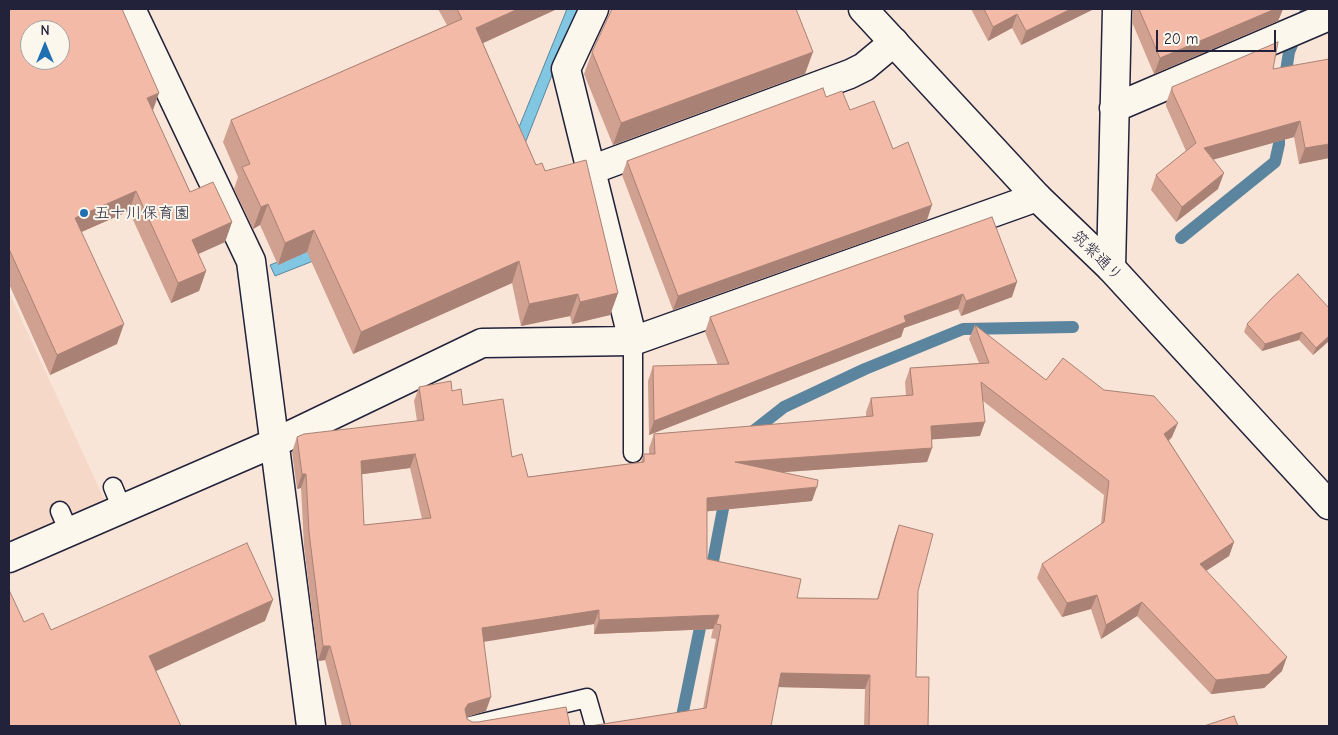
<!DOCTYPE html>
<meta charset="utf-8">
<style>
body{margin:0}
#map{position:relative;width:1338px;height:735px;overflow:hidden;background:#f8e5d7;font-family:"Comic Neue",sans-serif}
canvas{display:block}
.frame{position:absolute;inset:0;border:10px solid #22223b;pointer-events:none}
.north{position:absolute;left:20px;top:20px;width:50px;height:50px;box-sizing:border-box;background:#fbf7ec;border:1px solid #a4a2a5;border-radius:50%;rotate:0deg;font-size:14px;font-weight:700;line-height:20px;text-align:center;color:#22223b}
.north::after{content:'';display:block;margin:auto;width:18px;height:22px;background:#1f6fb2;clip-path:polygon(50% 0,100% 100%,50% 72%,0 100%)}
.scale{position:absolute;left:1156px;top:30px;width:120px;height:22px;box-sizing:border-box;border:2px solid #22223b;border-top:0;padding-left:6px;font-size:15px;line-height:18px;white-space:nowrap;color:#22223b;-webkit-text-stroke:4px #fbf7ec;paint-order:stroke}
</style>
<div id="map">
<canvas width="1338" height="735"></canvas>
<div class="frame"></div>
<div class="north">N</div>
<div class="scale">20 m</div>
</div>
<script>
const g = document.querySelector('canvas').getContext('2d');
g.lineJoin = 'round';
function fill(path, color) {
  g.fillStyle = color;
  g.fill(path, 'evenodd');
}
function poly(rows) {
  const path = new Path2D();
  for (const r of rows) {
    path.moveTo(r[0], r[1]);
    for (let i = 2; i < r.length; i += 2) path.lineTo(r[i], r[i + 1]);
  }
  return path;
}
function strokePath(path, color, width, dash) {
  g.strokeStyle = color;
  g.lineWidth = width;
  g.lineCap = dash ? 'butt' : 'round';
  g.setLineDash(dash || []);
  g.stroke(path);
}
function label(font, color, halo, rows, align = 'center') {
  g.font = font + ' "Comic Neue","Klee One",sans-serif';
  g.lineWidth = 4;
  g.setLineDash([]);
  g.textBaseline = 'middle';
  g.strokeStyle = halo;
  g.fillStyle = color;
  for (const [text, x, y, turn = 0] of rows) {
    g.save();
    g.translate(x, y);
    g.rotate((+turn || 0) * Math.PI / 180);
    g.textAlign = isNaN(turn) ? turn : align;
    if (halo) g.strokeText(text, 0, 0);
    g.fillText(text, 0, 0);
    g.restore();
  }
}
fill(poly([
 [9,292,105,501,9,543]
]), '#f6d8c9');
const water = poly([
 [567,9,578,9,509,184,275,276,270,265,500,174,567,9]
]);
fill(water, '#81c7e2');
strokePath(water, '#5b859f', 1);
strokePath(poly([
 [1284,84,1289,52,1307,9],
 [1181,238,1275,162,1279,144,1279,126],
 [747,436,784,407,865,369,963,329,1073,327],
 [710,577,726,493],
 [680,726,703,613]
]), '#5b859f', 12);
const service = poly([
 [633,453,633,341],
 [113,487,122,509],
 [60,511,69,532],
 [470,726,587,698,595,726]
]);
const minor = poly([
 [131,9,251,261,311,726],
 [594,9,566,69,633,341],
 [1114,108,1329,16],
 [591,170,850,74,864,67,894,42],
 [1111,268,1117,9],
 [9,558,274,443,482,343,633,341,1037,197]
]);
const tertiary = poly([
 [863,9,1037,197,1111,268,1329,505]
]);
strokePath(service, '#22223b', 21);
strokePath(minor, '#22223b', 31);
strokePath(tertiary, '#22223b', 31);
strokePath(service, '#fbf7ec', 18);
strokePath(minor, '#fbf7ec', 28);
strokePath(tertiary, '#fbf7ec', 28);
fill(poly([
 [9,9,153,111,190,192,232,222,225,242,198,254,206,271,199,291,171,303,129,211,81,232,117,344,50,375,9,284],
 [438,9,557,9,483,43,536,165,545,171,618,293,610,315,572,324,570,316,521,326,512,283,353,354,307,252,278,265,260,225,253,229,234,189,238,177,223,142,231,120,447,25],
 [971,9,1094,9,1021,45,1012,28,988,41],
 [1133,9,1283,9,1278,21,1154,74,1132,22],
 [592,52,805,74,613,145,584,74],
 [1273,69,1329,158,1299,164,1294,137,1213,159,1218,189,1176,222,1151,190,1156,175,1186,151,1166,106,1166,103,1172,87],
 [826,97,850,110,893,149,927,220,673,310,622,175,627,161],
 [992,217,1012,297,961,316,958,309,904,328,901,337,649,435,648,381,653,366,718,365,705,332,710,317],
 [1329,308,1329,341,1313,355,1299,340,1262,351,1244,332,1247,324],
 [975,325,1046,380,1104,390,1172,437,1169,441,1234,542,1229,556,1206,571,1282,671,1264,688,1211,694,1137,616,1101,639,1091,609,1062,617,1037,578,1042,564,1101,524,1104,495,983,401,980,436,932,439,932,448,927,462,782,472,812,501,707,511,707,559,797,598,877,599,894,539,899,525,918,591,916,677,928,726,864,726,865,689,778,687,703,709,716,639,711,638,713,629,594,634,594,624,484,641,486,711,467,717,467,719,472,722,570,726,342,726,325,660,318,661,304,546,301,488,297,489,292,452,297,437,417,421,414,401,419,387,452,391,463,405,512,457,528,477,641,462,644,454,649,454,649,448,654,434,866,417,866,412,871,398,906,396,905,382,910,368,979,363,969,339],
 [410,468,422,519,364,525,362,474]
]), '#d0a090');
fill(poly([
 [518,9,557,9,468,50,476,28],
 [1071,9,1094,9,1021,45,1026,31],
 [1275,9,1283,9,1278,21,1154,74,1160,58],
 [1017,14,1012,28,988,41,993,27],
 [813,52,805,74,613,145,621,123],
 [159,93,152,113,147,98],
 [1300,121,1294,137,1198,164,1204,148],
 [1329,144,1329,158,1299,164,1305,148],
 [1224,173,1218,189,1176,222,1182,207],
 [136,191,129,211,68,238,75,218],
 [268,204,260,225,253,229,261,207],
 [932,205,927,220,673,310,678,296],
 [232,222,225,242,185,260,192,240],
 [314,230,307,252,278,265,285,243],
 [519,261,512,283,353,354,361,332],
 [206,271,199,291,171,303,178,283],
 [1017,282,1012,297,961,316,966,301],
 [618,293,610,315,572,324,580,302],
 [578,294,570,316,521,326,529,304],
 [963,294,958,309,904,328,901,337,649,435,654,421,904,316],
 [124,324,117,344,50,375,57,355],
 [1302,332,1299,340,1262,351,1265,344],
 [1329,336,1329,341,1313,355,1316,348],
 [985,422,980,436,925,440,931,426],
 [1178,423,1172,437,1159,448,1164,434],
 [932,448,927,462,730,476,735,462],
 [415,454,410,468,356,475,361,461],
 [302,474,306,474,301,488,297,489],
 [817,487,812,501,701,512,707,498],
 [1234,542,1229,556,1195,578,1200,564],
 [1097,595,1091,609,1062,617,1067,603],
 [273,600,265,621,141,678,149,656],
 [1142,602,1137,616,1101,639,1106,625],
 [599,610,594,624,477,643,482,628],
 [719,615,713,629,594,634,599,620],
 [323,646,330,646,325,660,318,661],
 [1287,657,1282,671,1264,688,1211,694,1216,680],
 [781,673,870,675,865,689,775,687],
 [491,697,486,711,463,718,465,709,468,704]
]), '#a98275');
const building = poly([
 [9,9,122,9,159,93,147,98,190,192,213,182,232,222,192,240,206,271,178,283,136,191,75,218,124,324,57,355,9,249,9,9],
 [30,30,60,30,60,60,30,60,30,30],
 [457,9,518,9,476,28,536,165,542,163,545,171,586,160,618,293,580,302,578,294,529,304,519,261,361,332,314,230,285,243,268,204,261,207,242,167,250,164,231,120,462,19,457,9],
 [612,9,796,9,813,52,621,123,592,52,612,9],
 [984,9,1071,9,1026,31,1017,14,993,27,984,9],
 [1139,9,1275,9,1160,58,1139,9],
 [1278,42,1273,69,1329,59,1329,144,1305,148,1300,121,1204,148,1224,173,1182,207,1156,175,1196,143,1172,91,1172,87,1278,42],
 [823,88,826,97,842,91,850,110,874,101,893,149,908,142,932,205,678,296,627,161,823,88],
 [992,217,1017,282,966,301,963,294,904,316,906,322,654,421,653,366,729,364,710,317,992,217],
 [1298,274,1329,308,1329,336,1316,348,1302,332,1265,344,1247,324,1272,298,1298,274],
 [975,325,1046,380,1063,358,1104,390,1154,396,1178,423,1164,434,1234,542,1200,564,1287,657,1269,674,1216,680,1142,602,1106,625,1097,595,1067,603,1042,564,1104,522,1109,481,981,382,985,422,931,426,932,448,735,462,818,480,817,487,707,498,707,559,801,579,797,598,878,599,899,525,933,534,918,591,916,677,929,677,928,726,869,726,870,675,781,673,771,726,590,726,706,708,721,625,716,624,719,615,599,620,599,610,482,628,491,697,468,704,465,709,467,719,472,722,478,722,566,707,570,726,351,726,330,646,323,646,309,532,306,474,302,474,297,437,304,434,424,420,419,387,451,381,452,391,461,389,463,405,503,399,512,457,522,454,528,477,644,462,644,454,655,454,654,434,873,416,871,398,913,395,910,368,989,363,975,325],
 [415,454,431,518,364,525,361,461,415,454],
 [247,543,273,600,149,656,181,726,9,726,9,590,24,622,43,613,51,630,247,543],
 [1234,716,1238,726,1204,726,1234,716]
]);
fill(building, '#f2baa7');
strokePath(building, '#a98275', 1);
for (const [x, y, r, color] of [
 [84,213,5,"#1f6fb2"]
]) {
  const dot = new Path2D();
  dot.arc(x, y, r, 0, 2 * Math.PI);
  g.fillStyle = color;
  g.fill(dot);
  strokePath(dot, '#fbf7ec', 2);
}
label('16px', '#22223b', '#fbf7ec', [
 ["五十川保育園",94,213]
], 'left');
label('16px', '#22223b', '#fbf7ec', [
 ["筑紫通り",1097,256,45]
]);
</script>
